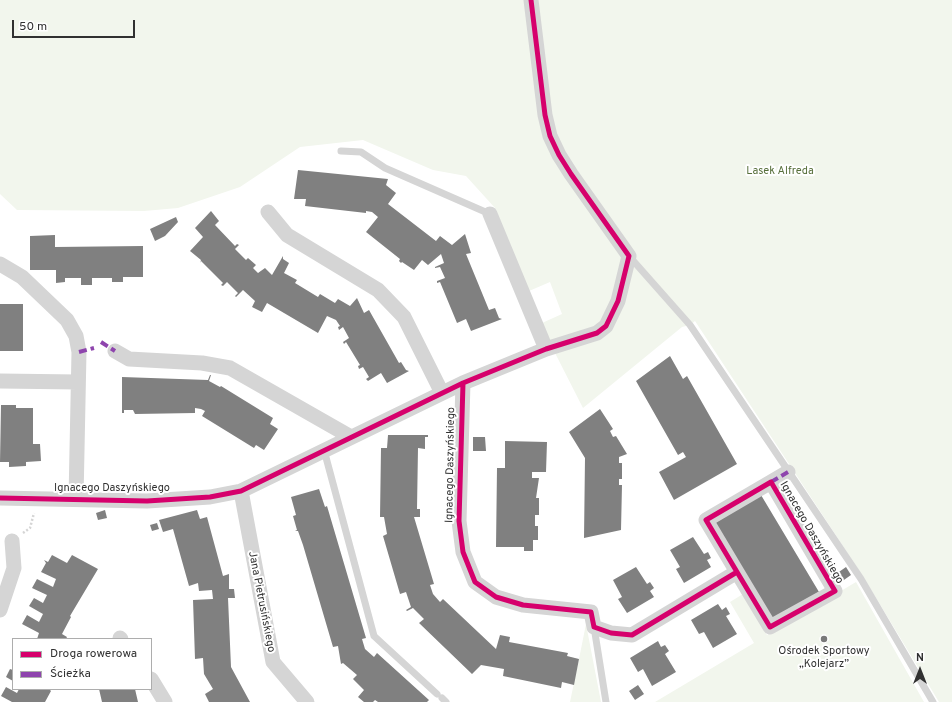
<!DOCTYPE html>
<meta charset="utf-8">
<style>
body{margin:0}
#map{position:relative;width:952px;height:702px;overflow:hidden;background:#fff;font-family:Overpass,sans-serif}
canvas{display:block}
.legend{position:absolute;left:12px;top:638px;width:140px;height:52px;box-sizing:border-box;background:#fff;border:1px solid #adadad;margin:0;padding:5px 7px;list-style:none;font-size:12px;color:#313131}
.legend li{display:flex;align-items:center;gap:8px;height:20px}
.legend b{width:20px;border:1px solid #adadad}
.north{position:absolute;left:900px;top:650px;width:40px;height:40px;-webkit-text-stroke:3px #fff;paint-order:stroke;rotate:0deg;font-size:11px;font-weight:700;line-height:16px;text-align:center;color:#313131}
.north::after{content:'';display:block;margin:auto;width:14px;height:18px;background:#313131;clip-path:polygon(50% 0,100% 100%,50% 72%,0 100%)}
.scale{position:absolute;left:12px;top:20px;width:123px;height:18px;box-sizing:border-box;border:2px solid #313131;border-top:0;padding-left:5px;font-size:12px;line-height:14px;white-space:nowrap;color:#313131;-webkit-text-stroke:3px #fff;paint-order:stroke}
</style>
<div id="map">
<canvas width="952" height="702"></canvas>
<ul class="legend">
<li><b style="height:5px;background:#d6006c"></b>Droga rowerowa</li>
<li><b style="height:5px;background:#8e44ad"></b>Ścieżka</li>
</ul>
<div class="north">N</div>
<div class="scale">50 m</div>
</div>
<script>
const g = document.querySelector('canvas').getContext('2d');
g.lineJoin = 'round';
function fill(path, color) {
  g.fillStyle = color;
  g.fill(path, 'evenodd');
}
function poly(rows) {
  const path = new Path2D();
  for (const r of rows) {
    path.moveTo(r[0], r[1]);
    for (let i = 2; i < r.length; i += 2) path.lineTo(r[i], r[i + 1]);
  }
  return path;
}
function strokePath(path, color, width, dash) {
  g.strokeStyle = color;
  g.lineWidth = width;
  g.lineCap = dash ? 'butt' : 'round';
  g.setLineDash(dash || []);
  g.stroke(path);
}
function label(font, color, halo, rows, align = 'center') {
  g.font = font + ' Overpass,sans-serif';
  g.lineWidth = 4;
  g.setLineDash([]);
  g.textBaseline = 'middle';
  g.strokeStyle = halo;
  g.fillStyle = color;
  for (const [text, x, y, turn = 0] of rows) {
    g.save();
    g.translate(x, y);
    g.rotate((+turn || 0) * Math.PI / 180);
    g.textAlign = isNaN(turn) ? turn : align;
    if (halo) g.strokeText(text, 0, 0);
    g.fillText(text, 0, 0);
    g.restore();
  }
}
fill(poly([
 [0,0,952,0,952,702,939,702,864,578,695,321,690,325,682,327,583,408,555,353,542,323,562,314,550,282,529,291,495,208,466,176,433,170,363,140,300,147,240,187,178,208,144,211,17,210,0,194],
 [856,582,924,702,655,702,754,643,730,602,743,594,767,635],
 [586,624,601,702,570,702,579,659]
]), '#f2f6ed');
fill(poly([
 [298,170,388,179,386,185,396,193,388,204,436,241,440,236,452,245,465,234,471,253,466,254,489,310,495,308,499,318,502,319,471,331,466,319,457,323,440,282,437,283,437,281,445,278,440,267,435,268,435,267,444,263,441,254,428,265,422,260,414,270,402,262,401,263,399,261,400,259,366,232,378,217,372,212,366,211,366,213,305,206,306,199,294,199],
 [211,211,219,221,215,225,235,246,237,244,239,245,235,249,246,260,248,258,256,265,253,268,258,273,265,268,272,275,283,256,283,259,289,263,284,273,297,280,295,283,318,297,320,294,335,303,338,299,350,306,357,298,364,313,369,310,399,363,401,362,406,370,409,371,387,383,381,373,368,381,366,379,369,377,363,367,359,369,358,366,360,365,346,342,344,344,343,342,349,338,343,327,339,330,338,327,340,326,336,320,327,316,318,333,267,303,262,312,252,307,255,301,243,290,236,297,235,296,238,293,227,282,223,286,221,285,223,283,201,261,200,263,201,260,190,251,203,237,195,228],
 [176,217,178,222,165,236,155,241,150,229],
 [55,235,55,247,143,246,143,277,123,277,123,282,112,282,112,278,92,278,92,285,81,285,81,278,65,278,65,282,56,283,56,270,30,270,30,236],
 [0,304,23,304,23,351,0,351],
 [670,356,683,379,687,376,737,464,674,500,659,472,686,457,683,452,678,455,636,381],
 [210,375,211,375,209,381,220,387,221,386,273,418,270,424,278,429,264,450,256,445,254,448,202,416,205,411,201,409,195,408,195,413,135,414,133,410,124,410,124,413,122,413,122,377,208,380],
 [1,405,16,405,16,408,33,408,33,444,40,444,41,461,26,462,26,466,9,467,9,462,0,462],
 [600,409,613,429,610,431,613,437,616,436,627,454,619,457,619,463,622,463,622,479,619,479,619,485,622,485,621,530,584,538,585,458,569,432],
 [388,435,428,435,428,437,425,437,425,449,418,448,417,509,420,509,420,517,414,517,434,584,430,585,433,594,440,602,443,599,496,649,500,635,510,637,509,642,568,653,567,656,579,659,574,685,562,682,561,688,503,676,504,669,481,665,472,674,419,623,424,619,413,608,407,611,406,610,411,607,406,592,400,594,383,536,387,534,384,517,380,517,381,448,387,448],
 [473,437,485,437,486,451,473,451],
 [505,441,547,442,546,472,532,472,532,478,539,478,536,498,539,498,539,515,535,515,535,526,538,526,538,540,533,540,533,551,524,551,524,547,496,547,497,468,505,468],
 [319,489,325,507,327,506,366,638,362,639,365,649,374,657,377,653,429,700,427,702,378,702,375,700,373,702,364,702,358,697,364,690,353,679,357,675,343,663,341,664,338,646,333,647,303,545,298,531,295,531,297,530,293,516,296,515,291,497],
 [761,495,819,592,773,620,715,523],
 [105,510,107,518,98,520,96,513],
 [197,510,200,519,207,517,223,576,229,574,229,589,234,589,235,598,228,598,231,667,250,702,209,702,205,694,213,689,204,674,203,658,195,659,193,600,213,599,212,590,199,591,198,583,189,586,173,529,163,532,159,520],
 [157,523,159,529,152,531,150,525],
 [693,537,704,554,708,552,711,558,707,560,711,567,684,583,676,569,680,567,670,550],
 [52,555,67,563,72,555,98,569,70,616,71,617,62,634,67,637,66,639,37,639,39,633,22,624,27,615,39,622,43,614,29,606,34,598,43,603,47,595,32,588,37,579,53,587,56,579,41,572,46,563,44,560,48,562],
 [636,567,647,584,650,582,654,588,650,591,654,597,627,613,618,599,622,597,613,580],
 [846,567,851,575,841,582,836,574],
 [718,604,722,610,726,607,730,614,726,616,737,634,713,648,704,632,699,634,691,620],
 [658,641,661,647,665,645,669,651,665,654,676,672,652,686,643,669,638,672,630,658],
 [10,669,13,670,13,681,6,677],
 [638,685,644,694,635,700,629,691],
 [6,687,17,693,19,689,49,689,51,691,45,702,12,702,1,696],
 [99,689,135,689,138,702,102,702]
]), '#808080');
strokePath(poly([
 [23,533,30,528,34,513]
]), '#d5d5d5', 2.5, [2, 2]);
strokePath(poly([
 [341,151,361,152,385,168,490,214],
 [629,256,690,325,861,579,933,702],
 [324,450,374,636,437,694],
 [594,627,606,702],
 [442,698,446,702]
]), '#d5d5d5', 7);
strokePath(poly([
 [268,212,287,235,378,290,404,317,442,393],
 [490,214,546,349],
 [0,264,22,277,67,320,76,336,79,352,76,499],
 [115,351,129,359,202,363,230,368,351,437],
 [0,381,78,382],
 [463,383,459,521,463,552,475,582,496,597,523,605,591,612,594,627,611,633,632,635,737,572,706,520,771,482,835,591,770,627,737,572],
 [771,482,788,472],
 [241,491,273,662,307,702],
 [0,498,147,501,210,497,241,491,463,383,546,349,597,333,606,326,618,301,629,256,571,174,559,155,550,136,545,115,531,0],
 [0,610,14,568,12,541],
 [120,638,121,639],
 [151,679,165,702]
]), '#d5d5d5', 15);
strokePath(poly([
 [101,342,115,351],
 [79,352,94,348],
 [771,482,788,472]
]), '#8e44ad', 4, [8, 4]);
strokePath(poly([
 [463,383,459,521,463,552,475,582,496,597,523,605,591,612,594,627,611,633,632,635,737,572,706,520,771,482,835,591,770,627,737,572],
 [0,498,147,501,210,497,241,491,463,383,546,349,597,333,606,326,618,301,629,256,571,174,559,155,550,136,545,115,531,0]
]), '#d6006c', 5);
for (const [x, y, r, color] of [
 [824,639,4,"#797979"]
]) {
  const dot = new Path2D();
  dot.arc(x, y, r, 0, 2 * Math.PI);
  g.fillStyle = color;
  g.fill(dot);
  strokePath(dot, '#fff', 1.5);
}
label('11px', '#576f3b', '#fff', [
 ["Lasek Alfreda",780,172]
]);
label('11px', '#313131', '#fff', [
 ["Ignacego Daszyńskiego",451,465,-89],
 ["Ignacego Daszyńskiego",112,489],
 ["Ignacego Daszyńskiego",811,533,60],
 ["Jana Pietrusińskiego",261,602,79]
]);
label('11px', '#313131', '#fff', [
 ["Ośrodek Sportowy",824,652],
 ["„Kolejarz”",824,665]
]);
</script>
